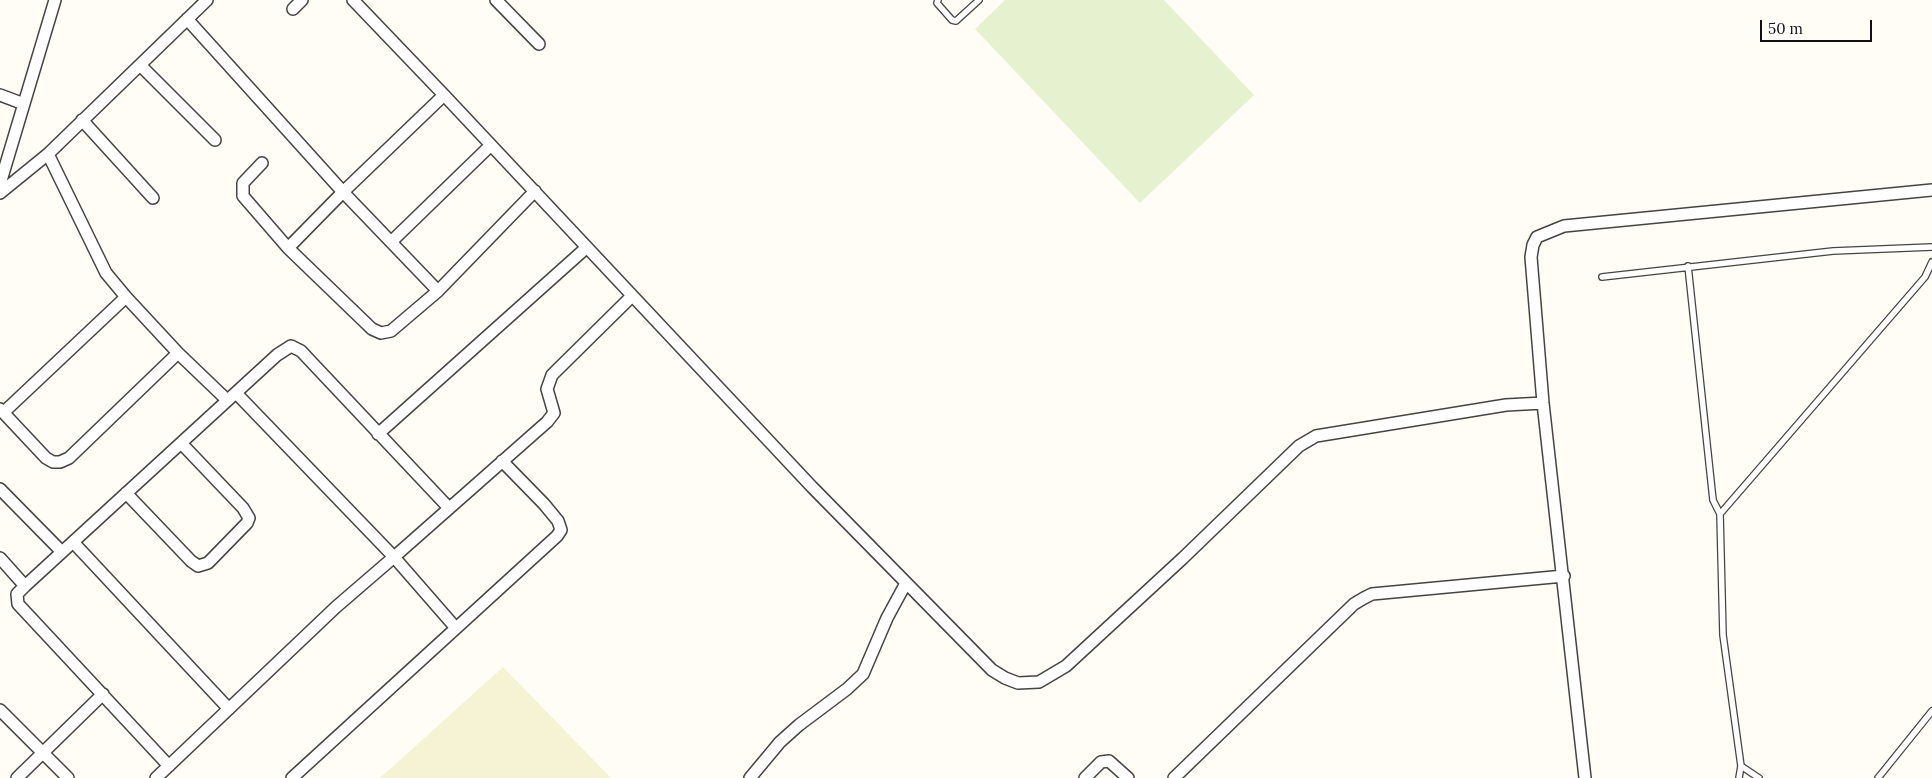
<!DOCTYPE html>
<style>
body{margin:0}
#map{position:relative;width:1932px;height:778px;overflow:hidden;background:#fffdf5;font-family:Lora,serif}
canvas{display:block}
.scale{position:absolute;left:1760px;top:20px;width:112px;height:22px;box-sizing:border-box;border:2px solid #111;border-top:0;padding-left:6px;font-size:15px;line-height:18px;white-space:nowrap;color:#111;-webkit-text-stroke:4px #fff;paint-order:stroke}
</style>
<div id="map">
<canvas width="1932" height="778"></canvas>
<div class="scale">50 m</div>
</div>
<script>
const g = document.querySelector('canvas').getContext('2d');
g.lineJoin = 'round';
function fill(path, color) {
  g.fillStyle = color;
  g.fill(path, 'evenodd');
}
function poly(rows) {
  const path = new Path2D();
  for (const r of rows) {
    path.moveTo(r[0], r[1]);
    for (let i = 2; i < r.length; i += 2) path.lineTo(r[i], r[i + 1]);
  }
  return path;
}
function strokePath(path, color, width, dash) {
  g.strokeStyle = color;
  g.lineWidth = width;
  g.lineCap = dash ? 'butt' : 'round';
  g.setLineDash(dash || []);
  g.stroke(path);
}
fill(poly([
 [503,667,611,778,380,778]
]), '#f6f3d4');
fill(poly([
 [1005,0,1164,0,1254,95,1140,203,975,29]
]), '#e6f2cf');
const lane = poly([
 [938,0,937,3,952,20,956,21,979,0],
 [1688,266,1713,500,1720,514,1723,635,1741,766,1739,778],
 [1602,277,1833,251,1932,247],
 [1720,514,1925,277,1932,262],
 [1741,766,1759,778],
 [1878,778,1932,711]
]);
const street = poly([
 [353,0,444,95,812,487,992,670,1005,678,1018,683,1039,682,1066,666,1183,558,1299,446,1316,436,1506,405,1543,403],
 [496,0,539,44],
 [293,9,302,0],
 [187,19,343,192,438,291],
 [140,65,215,140],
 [0,95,24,104],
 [82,120,153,198],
 [48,154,106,273,126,297,178,353,227,400],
 [262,163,243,183,243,196,288,248,372,329,381,333,391,331,438,291,535,191],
 [0,184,55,0],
 [0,193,48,154,207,0],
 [392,241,491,145],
 [288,248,343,192,444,95],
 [0,409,46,458,53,462,60,462,69,458,178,353],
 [4,412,126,297],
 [378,434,586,248],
 [0,489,62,552],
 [126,493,191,561,198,566,208,563,247,523,249,518,243,508,181,443],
 [73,542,229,709],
 [0,558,25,586],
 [455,627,394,557,547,422,554,413,547,389,552,375,632,296],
 [0,710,68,778],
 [169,766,18,604,17,594,25,586,277,355,291,346,301,351,449,508],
 [17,778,103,694],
 [156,778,336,607,394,557,236,393],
 [292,778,557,536,561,530,558,521,544,504,502,461],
 [750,778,780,742,799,725,847,689,863,674,887,618,906,583],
 [1085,778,1101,762,1109,761,1128,778],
 [1174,778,1354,604,1364,598,1372,594,1564,576],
 [1585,778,1543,403,1531,257,1533,245,1537,237,1564,226,1932,190]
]);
strokePath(lane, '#444', 8);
strokePath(street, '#444', 14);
strokePath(lane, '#fff', 5.5);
strokePath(street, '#fff', 11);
</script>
